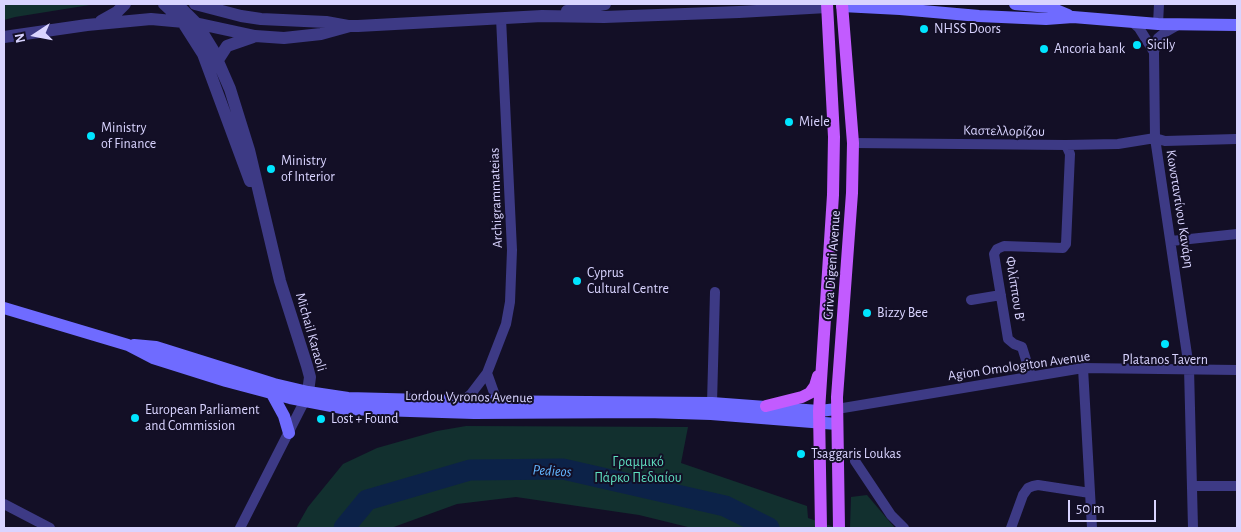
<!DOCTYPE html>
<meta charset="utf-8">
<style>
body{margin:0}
#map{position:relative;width:1241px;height:532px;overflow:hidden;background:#130f26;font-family:"Alegreya Sans",sans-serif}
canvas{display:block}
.frame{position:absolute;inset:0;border:5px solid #d9d4ff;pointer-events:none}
.north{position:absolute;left:10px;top:10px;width:50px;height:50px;-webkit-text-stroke:4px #130f26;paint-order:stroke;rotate:259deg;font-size:14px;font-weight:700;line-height:20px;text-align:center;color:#d9d4ff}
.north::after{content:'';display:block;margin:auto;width:18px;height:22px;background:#d9d4ff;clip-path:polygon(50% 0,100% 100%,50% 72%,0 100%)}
.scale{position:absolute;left:1068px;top:500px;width:88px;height:22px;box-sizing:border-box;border:2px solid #d9d4ff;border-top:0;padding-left:6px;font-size:15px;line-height:18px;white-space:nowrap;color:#d9d4ff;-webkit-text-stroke:4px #130f26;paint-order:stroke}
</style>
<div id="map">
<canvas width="1241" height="532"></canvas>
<div class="frame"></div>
<div class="north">N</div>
<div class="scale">50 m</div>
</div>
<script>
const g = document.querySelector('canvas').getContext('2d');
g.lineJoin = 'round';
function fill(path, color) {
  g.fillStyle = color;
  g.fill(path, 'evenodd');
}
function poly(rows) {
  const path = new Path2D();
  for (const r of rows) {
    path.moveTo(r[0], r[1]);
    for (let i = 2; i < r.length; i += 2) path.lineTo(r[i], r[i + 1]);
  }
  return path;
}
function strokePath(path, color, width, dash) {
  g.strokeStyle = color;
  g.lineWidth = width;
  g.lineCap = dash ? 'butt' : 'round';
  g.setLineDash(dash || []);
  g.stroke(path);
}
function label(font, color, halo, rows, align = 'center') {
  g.font = font + ' "Alegreya Sans",sans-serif';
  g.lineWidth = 4;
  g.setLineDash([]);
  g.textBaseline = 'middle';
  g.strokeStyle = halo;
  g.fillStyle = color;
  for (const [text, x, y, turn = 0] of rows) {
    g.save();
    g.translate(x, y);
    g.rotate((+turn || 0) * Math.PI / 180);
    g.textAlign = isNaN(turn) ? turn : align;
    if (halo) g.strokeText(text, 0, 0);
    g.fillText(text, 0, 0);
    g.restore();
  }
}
fill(poly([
 [4,4,96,4,15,17,4,20],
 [466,426,688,427,681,463,807,506,808,518,837,528,692,528,639,515,516,497,457,504,391,528,296,528,308,507,343,464,377,448,437,431],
 [867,495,895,528,850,528,851,497]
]), '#12302f');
strokePath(poly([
 [344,528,367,500,470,470,563,469,725,506,769,528]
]), '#0c2248', 21);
strokePath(poly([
 [1131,21,1139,28,1154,52],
 [1158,24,1159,4],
 [1178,25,1164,33,1158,38,1154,52,1155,138,1189,368,1193,528],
 [853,143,1066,145,1118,144,1155,138,1165,141,1236,139],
 [1171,241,1237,234],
 [971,300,1001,295],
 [1083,368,1092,528],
 [487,373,497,401],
 [1031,376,1022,347,1014,344,1008,339,994,254,997,249,1004,246,1063,248,1066,244,1070,154,1066,145],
 [463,401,471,394,487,373,506,324,510,302,512,250,501,18],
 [712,403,715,292],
 [837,409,1083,368,1237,370],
 [855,461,891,515,904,528],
 [1192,486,1237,486],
 [4,504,50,528],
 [240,528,304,402],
 [1011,528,1023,495,1028,488,1033,486,1038,485,1090,493]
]), '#3d3a85', 10);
strokePath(poly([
 [164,4,182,21,203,54,250,181],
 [177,4,197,24,213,50,230,89,249,150,280,281,307,366,310,377,308,392,304,402],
 [195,4,241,16,261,19,326,22,348,26],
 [567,11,605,4],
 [101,21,117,12,125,4],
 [4,37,87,25,151,19,195,23,255,36,284,38,321,34,350,26,358,26,542,16,604,17,739,12,827,7],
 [218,60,227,46,253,37]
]), '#3d3a85', 12);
strokePath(poly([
 [1015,4,1049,7,1068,15],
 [842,6,900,9,979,16,1046,19,1073,17,1158,24,1237,25],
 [4,308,128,345,153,358,226,381,290,398,347,409,474,413,647,412,711,414,837,424],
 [134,345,156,347,274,384,308,392,348,398,463,401,712,403,819,411,837,409],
 [272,394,284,416,289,433]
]), '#6f6bff', 12);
strokePath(poly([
 [766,406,802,397,810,393,815,386,818,376],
 [821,528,819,411,833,195,834,137,827,4],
 [839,528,837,397,852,193,853,143,842,4]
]), '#c25bff', 12);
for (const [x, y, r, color] of [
 [924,29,5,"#00e5ff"],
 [1137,45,5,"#00e5ff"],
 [1044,49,5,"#00e5ff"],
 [789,122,5,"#00e5ff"],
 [91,136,5,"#00e5ff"],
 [271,169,5,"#00e5ff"],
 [577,281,5,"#00e5ff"],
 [867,313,5,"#00e5ff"],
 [1165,344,5,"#00e5ff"],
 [135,418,5,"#00e5ff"],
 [321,419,5,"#00e5ff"],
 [801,454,5,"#00e5ff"]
]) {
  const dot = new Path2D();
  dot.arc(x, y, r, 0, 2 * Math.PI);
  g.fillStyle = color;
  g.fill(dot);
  strokePath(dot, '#130f26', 2);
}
label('14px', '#d9d4ff', '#130f26', [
 ["NHSS Doors",934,29],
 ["Sicily",1147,45],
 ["Ancoria bank",1054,49],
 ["Miele",799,122],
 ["Ministry",101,128],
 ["of Finance",101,144],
 ["Ministry",281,161],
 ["of Interior",281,177],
 ["Cyprus",587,273],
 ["Cultural Centre",587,289],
 ["Bizzy Bee",877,313],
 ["Platanos Tavern",1165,360,"center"],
 ["European Parliament",145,410],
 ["and Commission",145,426],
 ["Lost + Found",331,419],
 ["Tsaggaris Loukas",811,454]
], 'left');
label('14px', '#d9d4ff', '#130f26', [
 ["Καστελλορίζου",1004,131,1],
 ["Archigrammateias",496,198,-92],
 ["Κωνσταντίνου Κανάρη",1180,209,81],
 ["Griva Digeni Avenue",832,265,-86],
 ["Φιλίππου Β'",1015,289,81],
 ["Michail Karaoli",311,332,74],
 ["Agion Omologiton Avenue",1019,366,-8],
 ["Lordou Vyronos Avenue",469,397,1]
]);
label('14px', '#5fe0c0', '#130f26', [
 ["Γραμμικό",638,462],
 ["Πάρκο Πεδιαίου",638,478]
]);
label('italic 15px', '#62b6ff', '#130f26', [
 ["Pedieos",552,471,3]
]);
</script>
